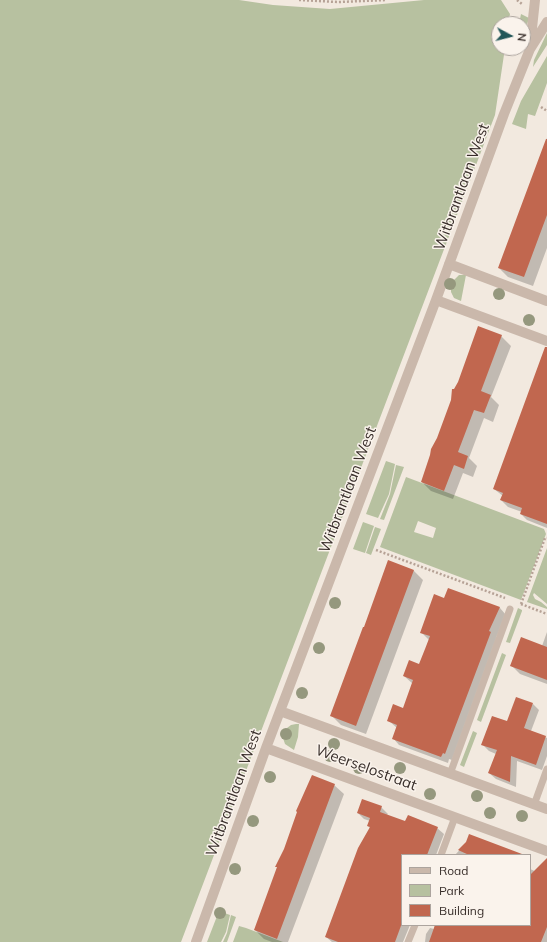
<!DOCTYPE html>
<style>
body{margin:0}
#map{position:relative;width:547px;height:942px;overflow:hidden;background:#f2e9df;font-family:Mulish,sans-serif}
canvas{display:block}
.legend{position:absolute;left:401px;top:854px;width:130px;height:72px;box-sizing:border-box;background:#faf3ec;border:1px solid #aca49e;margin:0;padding:5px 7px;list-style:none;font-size:12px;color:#382e2a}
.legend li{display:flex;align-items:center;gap:8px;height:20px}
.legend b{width:20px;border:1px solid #aca49e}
.north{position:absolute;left:491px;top:16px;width:40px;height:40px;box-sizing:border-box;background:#faf3ec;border:1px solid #aca49e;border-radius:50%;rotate:97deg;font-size:11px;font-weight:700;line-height:16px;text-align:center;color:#382e2a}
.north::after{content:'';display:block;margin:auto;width:14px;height:18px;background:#215658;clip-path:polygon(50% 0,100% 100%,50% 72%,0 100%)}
</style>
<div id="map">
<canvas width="547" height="942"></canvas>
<ul class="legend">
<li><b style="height:5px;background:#cab8ab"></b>Road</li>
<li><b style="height:11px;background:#b7c1a0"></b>Park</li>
<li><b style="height:11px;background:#c1674f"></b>Building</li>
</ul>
<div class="north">N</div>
</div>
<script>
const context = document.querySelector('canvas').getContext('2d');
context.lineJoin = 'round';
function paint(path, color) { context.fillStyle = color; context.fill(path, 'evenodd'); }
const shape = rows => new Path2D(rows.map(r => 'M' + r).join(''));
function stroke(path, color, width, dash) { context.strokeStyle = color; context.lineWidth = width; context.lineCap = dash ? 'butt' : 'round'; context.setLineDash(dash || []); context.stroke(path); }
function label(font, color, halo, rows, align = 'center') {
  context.font = font + ' Mulish,sans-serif'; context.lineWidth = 3; context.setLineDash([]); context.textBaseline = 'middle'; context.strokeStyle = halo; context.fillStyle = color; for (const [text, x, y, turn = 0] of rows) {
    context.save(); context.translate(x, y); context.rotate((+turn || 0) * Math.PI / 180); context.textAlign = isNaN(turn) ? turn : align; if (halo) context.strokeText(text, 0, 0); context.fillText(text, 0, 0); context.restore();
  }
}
paint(shape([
 [0,0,239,0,273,5,330,9,424,0,501,0,510,14,508,24,499,24,499,48,505,48,495,115,181,942,0,942],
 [521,14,529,18,523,38,523,24,519,24],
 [547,33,547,45,533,67,534,60],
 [547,56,547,83,535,116,528,114,526,129,512,124,521,101],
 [459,275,466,275,461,301,454,298,451,292,451,286,453,281],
 [386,461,395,464,389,494,378,518,366,514],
 [396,465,404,467,384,520,380,519,390,494],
 [406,477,544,529,546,534,521,600,380,547],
 [418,521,436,528,433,538,414,532],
 [363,522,374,526,365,553,353,549],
 [375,527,381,529,371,555,366,553],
 [547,548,547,604,534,593,533,595,535,599,541,602,547,607,547,609,527,602],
 [518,608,522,610,522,611,510,643,506,642],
 [502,653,506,655,481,722,477,720],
 [296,724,299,724,298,737,294,750,285,744,283,738,287,728,291,725],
 [473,731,477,733,464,767,460,765],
 [219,911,230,915,226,932,221,942,207,942],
 [231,915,236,917,227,942,223,942,227,933],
 [239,926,246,928,283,942,233,942]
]), '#b7c1a0');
paint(shape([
 [547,138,547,248,533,286,508,277,499,268],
 [501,336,511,346,491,397,499,405,493,422,484,418,469,458,477,466,473,477,463,473,453,499,431,491,422,482],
 [547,364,547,528,527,520,521,514,522,512,508,507,501,500,503,496,494,489],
 [389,562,414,571,423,580,366,734,341,725,332,716],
 [449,589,500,608,506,615,496,638,497,639,452,760,449,759,448,763,399,745,393,738,397,728,388,720,404,709,413,684,404,676,420,665,429,640,421,632,445,599],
 [547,632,547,684,520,674,512,666,542,646],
 [533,704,539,710,531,731,547,738,547,756,542,770,517,761,516,787,496,779,489,773,496,754,489,751,482,744,508,722],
 [334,785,344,794,288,942,272,942,264,939,255,930],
 [381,807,388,814,387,815,406,823,437,828,444,834,436,855,402,855,402,925,410,925,403,942,332,942,326,937,370,828,368,826,370,821,364,819,358,813],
 [467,842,512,855,455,855],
 [530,869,537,872,547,869,547,942,425,942,426,934,430,928,434,929,435,925,530,925]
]), '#0003');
paint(shape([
 [546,139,547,139,547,215,524,277,498,268],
 [478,326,502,335,481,391,491,395,484,413,474,410,458,452,468,456,464,469,454,465,444,491,421,482,430,455,431,449,437,438,451,400,452,389,454,389,458,382],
 [545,347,547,347,547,524,520,514,522,508,500,500,503,493,493,489],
 [388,560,414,570,356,726,330,716,363,627,364,627],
 [448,588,500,607,489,631,491,632,445,754,443,753,441,757,392,739,397,725,387,721,393,704,403,708,413,680,403,676,409,660,419,664,425,649,430,636,420,633,434,594,444,598],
 [521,637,547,647,547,680,510,666],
 [516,697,533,703,524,728,546,736,536,765,511,756,510,782,488,773,497,750,481,745,492,716,507,721],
 [312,775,335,784,277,939,254,930,277,867,275,867,284,849,297,812,296,811],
 [362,799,382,806,380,812,405,821,408,815,438,827,427,855,402,855,402,923,395,942,338,942,325,937,358,848,370,827,367,826,370,818,357,813],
 [469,834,522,854,522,855,469,855,458,850,466,842],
 [547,858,547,927,541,942,429,942,435,925,530,925,530,877,531,877,531,874]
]), '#c1674f');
stroke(shape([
 [299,0,338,2,386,0],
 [517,0,522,4],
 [517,24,518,17],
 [541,107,547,111],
 [376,550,505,598],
 [521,604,547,614],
 [521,604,545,538,547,538]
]), '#b6a296', 2.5, [2, 2]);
stroke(shape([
 [450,774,510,609],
 [534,805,547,769],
 [441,855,455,817],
 [408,942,415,925]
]), '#cab8ab', 7);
stroke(shape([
 [530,47,535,0],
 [449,264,547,301],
 [436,300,547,341],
 [280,711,547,809],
 [266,748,547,851],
 [196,942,266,748,436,300,504,114,530,49,547,22]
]), '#cab8ab', 10);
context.fillStyle = '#95987e';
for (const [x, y] of [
 [450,284],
 [499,294],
 [529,320],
 [335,603],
 [319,648],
 [302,693],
 [286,734],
 [334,744],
 [330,756],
 [359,768],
 [400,768],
 [270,777],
 [430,794],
 [477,796],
 [490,813],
 [522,816],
 [253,821],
 [235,869],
 [220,913]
]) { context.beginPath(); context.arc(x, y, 6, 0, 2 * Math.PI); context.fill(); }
label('15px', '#382e2a', '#faf3ec', [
 ["Witbrantlaan West",462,187,-70],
 ["Witbrantlaan West",348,490,-69],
 ["Weerselostraat",366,768,20],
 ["Witbrantlaan West",234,793,-70]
]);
</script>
